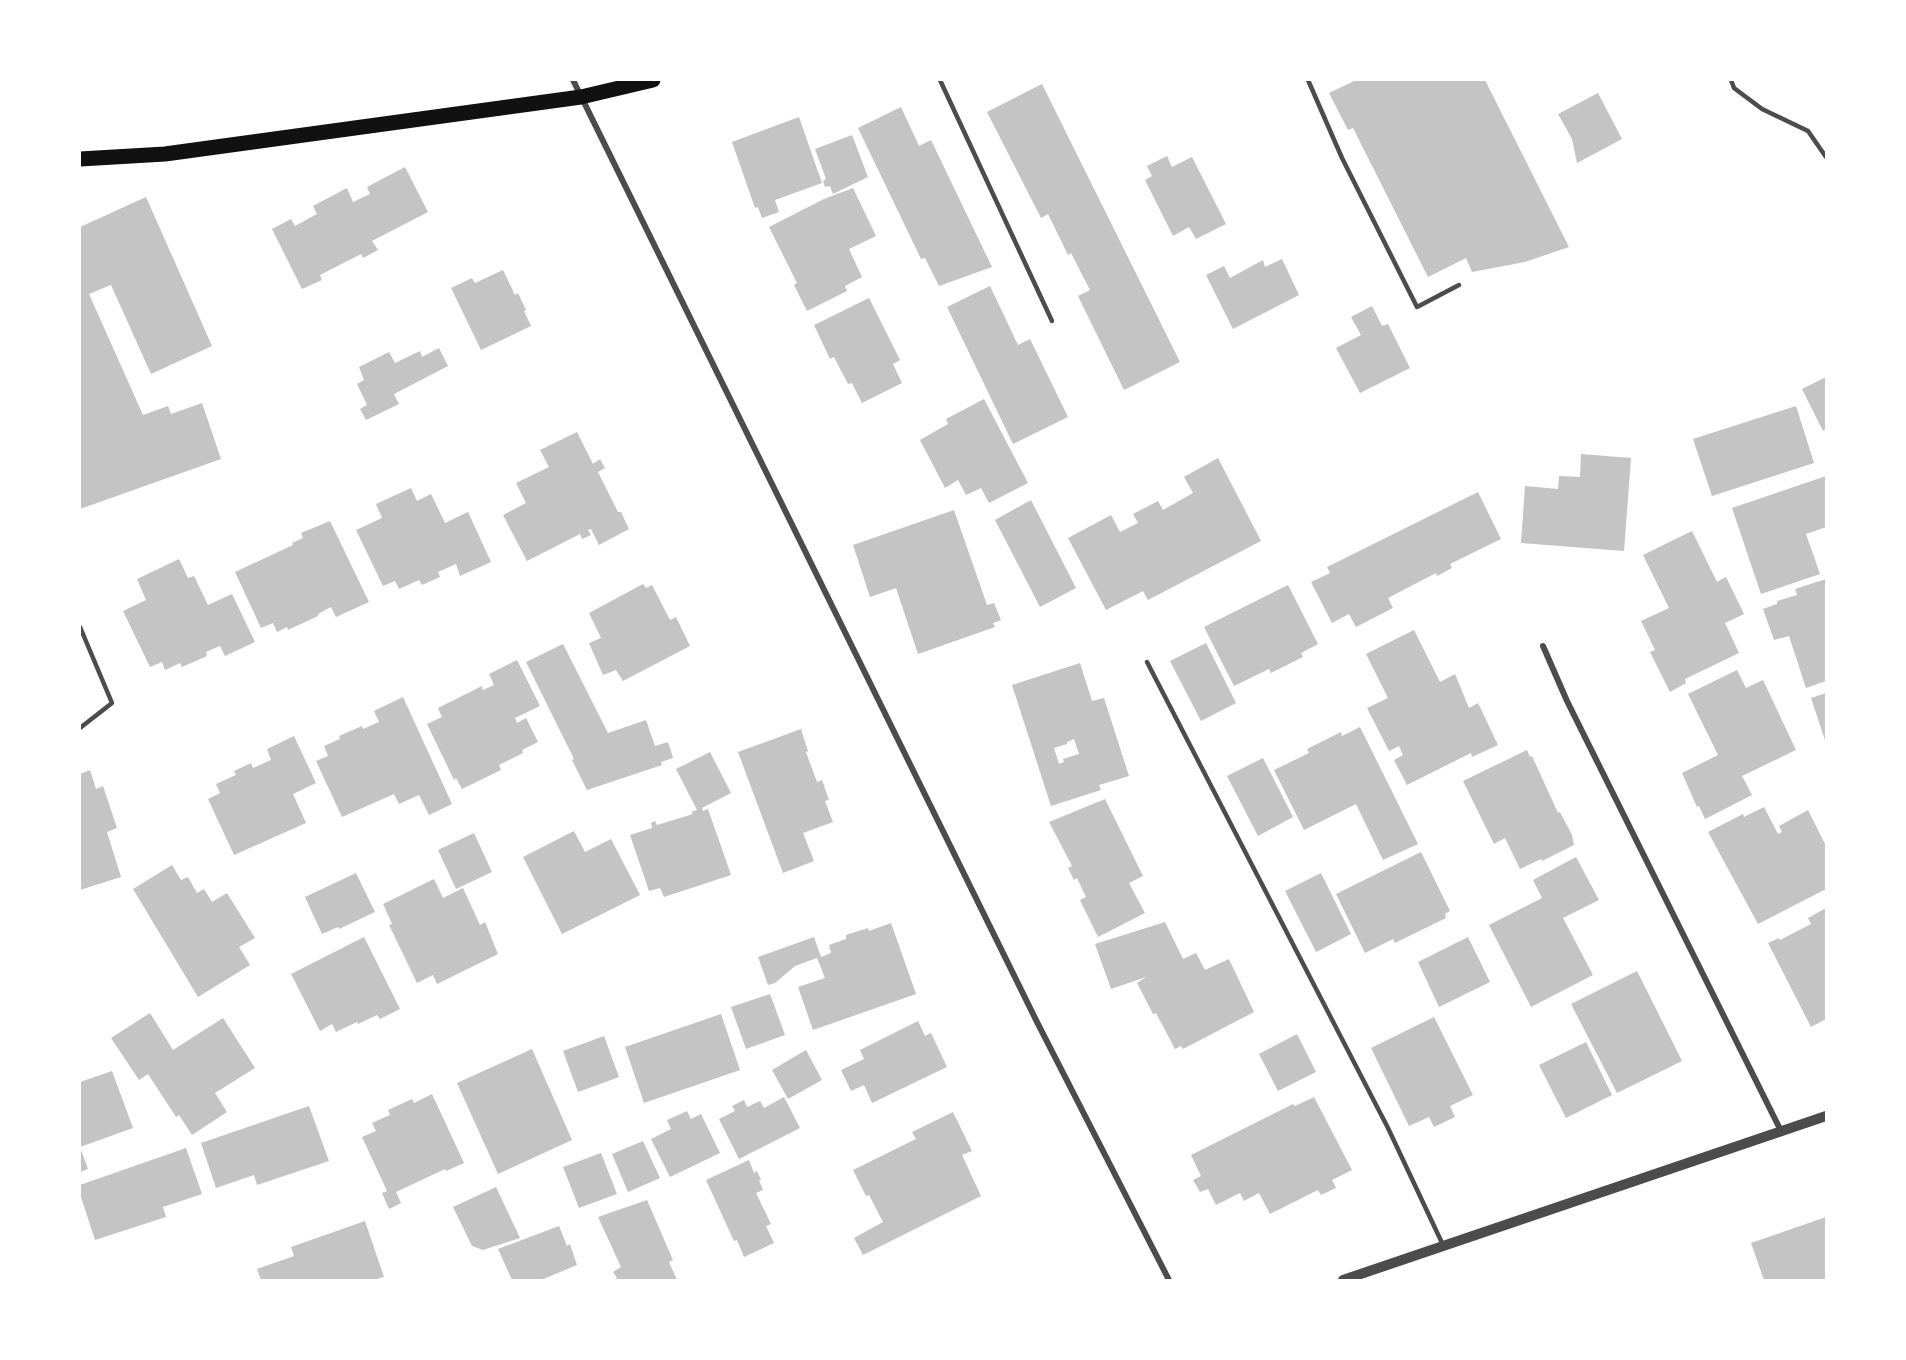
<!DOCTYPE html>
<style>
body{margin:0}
#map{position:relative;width:1906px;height:1360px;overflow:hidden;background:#fff;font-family:"Exo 2",sans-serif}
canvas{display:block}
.frame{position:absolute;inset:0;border:81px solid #fff;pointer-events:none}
</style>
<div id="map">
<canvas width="1906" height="1360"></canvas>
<div class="frame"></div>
</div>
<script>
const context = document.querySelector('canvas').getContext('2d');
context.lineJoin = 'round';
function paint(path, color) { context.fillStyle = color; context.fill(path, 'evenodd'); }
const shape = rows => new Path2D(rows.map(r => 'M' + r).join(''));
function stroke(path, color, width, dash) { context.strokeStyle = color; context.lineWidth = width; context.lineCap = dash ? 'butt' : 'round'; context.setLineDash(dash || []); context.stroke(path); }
paint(shape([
 [1356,80,1485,80,1569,247,1525,262,1472,272,1466,258,1428,277,1353,128,1348,130,1329,93],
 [1042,84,1180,362,1124,390,1078,296,1090,290,1071,253,1068,255,1048,214,1041,218,987,112],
 [1598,93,1622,139,1577,163,1572,139,1558,114],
 [901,107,919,146,931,140,992,267,939,286,925,258,921,259,858,128],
 [799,117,822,183,775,200,779,212,762,218,758,207,755,208,732,142],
 [852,135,868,177,833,194,830,186,825,187,823,181,826,179,815,149],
 [1167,156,1172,167,1192,157,1226,224,1196,239,1189,227,1173,236,1145,180,1152,176,1147,166],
 [405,167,428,212,372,241,378,250,363,258,361,254,320,275,322,280,302,289,272,229,291,219,295,226,317,214,313,206,347,188,353,202,370,194,367,187],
 [853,188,876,236,849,249,862,277,845,286,847,291,807,311,794,285,797,283,769,227,824,199],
 [146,197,212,346,151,374,111,285,89,294,143,415,168,406,171,414,202,403,221,459,80,509,80,227],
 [1282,259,1299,295,1233,329,1206,275,1224,266,1230,278,1263,260,1265,267],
 [503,270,515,295,518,293,526,310,524,311,531,326,481,350,451,288,472,278,475,283],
 [990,286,1018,345,1030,339,1068,417,1013,444,947,307],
 [869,298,900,360,893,364,902,383,862,403,852,383,848,384,834,357,830,359,814,325],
 [1372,306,1382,326,1388,324,1410,368,1360,393,1336,348,1361,335,1351,317],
 [439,348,448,366,394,394,399,404,366,420,360,409,367,405,357,384,364,380,359,367,389,352,395,363,420,351,422,357],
 [1826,377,1826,429,1823,431,1802,389],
 [984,399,1028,483,989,503,981,488,966,495,958,480,945,488,920,440,948,424,946,419],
 [1796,406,1814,463,1712,496,1693,439],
 [577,432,593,464,600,459,605,468,598,472,618,512,621,512,629,529,599,545,591,529,588,530,591,535,582,539,580,534,527,561,503,515,526,503,516,483,549,467,540,450],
 [1581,454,1631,458,1624,551,1521,543,1525,486,1558,489,1559,476,1580,477],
 [1218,458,1261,541,1148,600,1143,591,1106,610,1068,538,1111,515,1120,532,1138,523,1133,514,1158,501,1163,510,1193,493,1184,477],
 [1826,476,1826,527,1806,534,1820,574,1761,594,1732,508],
 [411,488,417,501,431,494,445,523,468,512,491,562,460,576,456,564,438,572,440,577,422,585,419,580,399,589,395,581,383,586,356,530,382,518,376,504],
 [1478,492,1501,539,1450,564,1452,568,1437,576,1436,573,1388,598,1393,608,1356,627,1349,614,1332,623,1311,582,1330,573,1327,567],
 [1031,500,1076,588,1040,607,995,520],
 [954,510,987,605,994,603,1001,620,993,623,995,627,918,654,896,588,870,597,853,545],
 [330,521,369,602,336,617,331,607,318,614,318,616,288,630,287,627,277,632,273,623,261,628,235,572,293,545,292,543,303,538,301,533],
 [1692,531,1717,582,1726,577,1744,614,1725,623,1739,653,1685,679,1686,683,1670,692,1650,652,1655,650,1641,621,1669,608,1643,555],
 [179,559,188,578,194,576,208,605,232,594,255,642,225,656,220,646,206,652,207,656,182,667,180,663,165,670,162,662,150,667,123,611,146,600,137,579],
 [1826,579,1826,681,1806,688,1789,636,1774,640,1763,609,1777,604,1777,601,1797,595,1795,589],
 [643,584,646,588,652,585,670,620,676,617,690,646,623,681,616,670,603,675,589,643,601,638,589,613],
 [1288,585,1318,644,1301,653,1303,657,1271,673,1269,669,1234,686,1204,627],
 [1414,630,1440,682,1455,674,1469,708,1478,703,1498,745,1472,757,1471,753,1407,785,1394,760,1403,755,1399,746,1389,751,1367,708,1388,698,1366,654],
 [1206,643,1236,703,1201,721,1170,661],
 [563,644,608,733,646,720,655,746,668,742,673,758,661,762,662,765,587,790,572,760,574,759,526,662],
 [517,660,540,706,515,718,517,723,526,718,538,742,522,750,523,753,499,765,501,770,462,789,456,778,454,780,427,724,442,717,438,708,482,686,483,690,494,685,489,674],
 [1080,663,1092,701,1104,698,1129,776,1099,785,1101,790,1051,806,1012,685],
 [1074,739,1079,754,1063,759,1064,762,1059,764,1054,748,1067,744,1067,742],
 [1737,670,1746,688,1763,680,1796,750,1742,776,1752,795,1705,819,1699,806,1697,807,1682,773,1718,755,1688,694],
 [1826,693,1826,743,1811,698],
 [403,697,452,804,429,815,419,795,399,804,394,794,342,817,316,761,328,756,324,746,340,739,339,736,362,726,363,729,379,722,374,711],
 [1360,727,1418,844,1383,860,1356,804,1304,830,1274,770,1309,753,1307,749,1341,732,1342,736],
 [801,729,808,751,806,752,817,782,822,780,829,800,825,801,833,822,803,833,814,861,783,873,738,752],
 [294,736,316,783,293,794,306,823,234,855,208,799,220,793,216,784,236,775,234,771,251,763,253,768,271,760,267,749],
 [1527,750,1530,757,1532,756,1558,813,1560,812,1572,835,1574,845,1542,861,1541,859,1520,869,1505,838,1494,844,1463,781],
 [710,752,731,793,702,808,703,811,708,809,731,875,664,897,660,888,649,891,630,835,652,828,651,823,655,821,657,825,693,814,691,812,697,810,676,769],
 [1263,758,1293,817,1258,836,1227,776],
 [90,770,96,789,103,786,117,828,107,832,121,877,80,890,80,774],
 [1105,799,1143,876,1129,883,1145,913,1098,937,1080,900,1086,897,1077,878,1074,880,1068,868,1072,866,1049,822],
 [1764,807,1778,834,1782,832,1779,826,1808,810,1826,846,1826,889,1758,924,1708,832,1743,814,1744,817],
 [574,831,585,852,611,839,640,895,562,934,523,857],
 [474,833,492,872,456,889,438,850],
 [1421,852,1450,911,1445,914,1446,918,1395,943,1393,939,1365,953,1336,894],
 [1576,857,1599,900,1563,918,1593,975,1531,1007,1489,925,1542,898,1533,880],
 [172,865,181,880,188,877,197,893,204,889,212,902,227,893,255,938,239,947,250,965,198,997,133,889],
 [356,873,375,912,339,929,338,927,322,934,305,897],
 [1321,873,1351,934,1316,952,1285,891],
 [434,879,443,898,463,888,480,925,485,922,498,954,437,984,433,975,417,983,389,925,392,924,383,904],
 [1826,908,1826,1019,1811,1027,1768,943,1779,938,1780,940,1811,924,1808,918],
 [1165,922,1183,959,1196,953,1205,970,1229,959,1254,1012,1183,1049,1181,1046,1175,1049,1156,1013,1153,1014,1137,983,1146,977,1111,989,1095,944],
 [891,923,916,994,813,1030,798,987,825,978,817,958,795,966,775,983,768,985,758,957,814,937,821,957,831,953,829,945,846,939,846,935,868,928,869,931],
 [364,937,400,1009,380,1019,377,1015,358,1024,357,1022,336,1032,332,1024,320,1031,291,974],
 [1468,937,1490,982,1439,1007,1418,962],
 [1637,971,1682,1061,1617,1093,1571,1004],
 [770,994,785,1035,746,1049,731,1007],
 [150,1013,173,1050,223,1018,255,1068,215,1093,227,1112,192,1135,179,1115,176,1117,148,1074,139,1080,111,1038],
 [721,1014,740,1070,644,1103,625,1047],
 [1434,1017,1473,1095,1450,1106,1455,1117,1434,1127,1429,1117,1409,1126,1371,1048],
 [918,1021,925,1036,931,1033,947,1067,872,1103,864,1085,851,1091,841,1070,864,1059,860,1050],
 [1297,1034,1316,1072,1278,1091,1259,1054],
 [604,1036,619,1077,578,1092,563,1051],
 [1586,1042,1612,1095,1566,1118,1539,1065],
 [532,1049,572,1140,498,1174,457,1083],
 [806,1050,822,1080,788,1099,772,1070],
 [112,1071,133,1128,80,1147,88,1169,80,1172,80,1082],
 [432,1094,464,1163,446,1171,445,1169,396,1192,401,1203,389,1209,382,1193,387,1191,362,1137,376,1131,372,1123,390,1115,388,1110,412,1099,414,1103],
 [784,1097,800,1128,739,1159,719,1119,735,1111,732,1106,744,1100,747,1107,760,1101,764,1108],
 [1314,1097,1352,1170,1332,1180,1336,1188,1321,1195,1318,1190,1270,1214,1259,1193,1244,1201,1240,1193,1216,1205,1208,1189,1200,1192,1193,1180,1201,1176,1191,1155,1293,1104,1295,1106],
 [309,1106,329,1161,257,1185,254,1175,216,1188,201,1143],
 [687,1111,691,1119,701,1114,720,1153,670,1177,651,1139,671,1129,667,1120],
 [953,1112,972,1151,962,1155,981,1196,863,1255,854,1238,883,1222,869,1195,866,1196,853,1170,916,1139,912,1132],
 [643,1141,660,1178,628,1192,612,1154],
 [186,1148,202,1194,163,1207,166,1217,95,1240,80,1194,80,1185],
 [601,1153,617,1194,579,1208,563,1167],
 [749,1160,754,1173,757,1171,761,1180,759,1180,763,1190,756,1193,771,1224,766,1226,774,1243,744,1257,737,1240,734,1241,706,1180],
 [496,1187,520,1238,483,1250,472,1246,453,1207],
 [647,1200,673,1260,669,1262,677,1280,612,1280,617,1278,613,1272,621,1267,598,1217],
 [1826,1217,1826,1280,1764,1280,1751,1243],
 [365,1221,384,1277,373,1280,261,1280,257,1269,294,1256,291,1247],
 [559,1226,567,1246,570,1244,577,1265,541,1280,512,1280,498,1249]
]), '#c4c4c4');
stroke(shape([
 [940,80,1052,321],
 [1308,80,1342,158,1417,307,1459,285],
 [1731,80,1734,88,1762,109,1808,131,1826,157],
 [80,627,112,703,80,728],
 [1147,662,1388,1128,1443,1245]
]), '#4c4c4c', 4.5);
stroke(shape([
 [573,80,1037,1022,1169,1280],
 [1543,646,1567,701,1781,1131]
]), '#4c4c4c', 6);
stroke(shape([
 [1343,1280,1826,1116]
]), '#4c4c4c', 10);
stroke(shape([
 [80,159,165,154,581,97,653,80]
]), '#111', 15);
</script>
